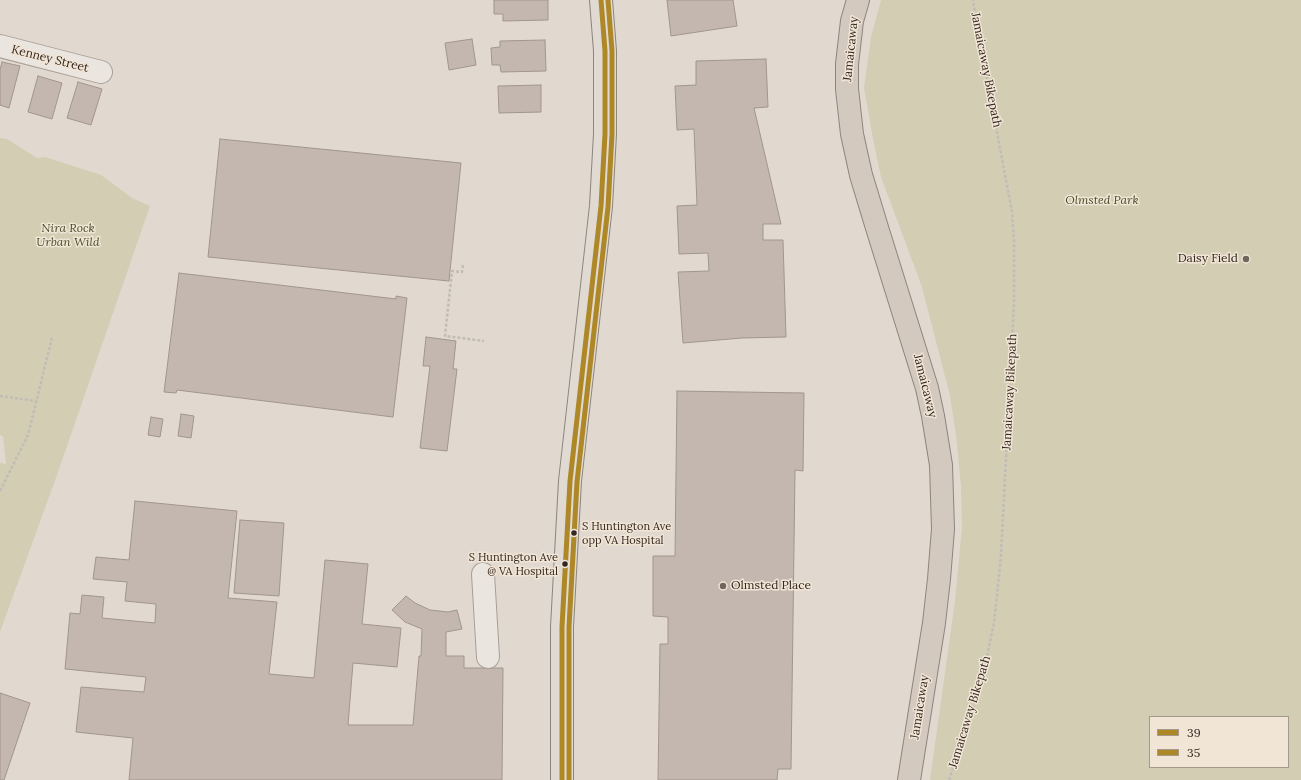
<!DOCTYPE html>
<style>
body{margin:0}
#map{position:relative;width:1301px;height:780px;overflow:hidden;background:#e1d9cf;font-family:Lora,serif}
canvas{display:block}
.legend{position:absolute;left:1149px;top:716px;width:140px;height:52px;box-sizing:border-box;background:#f1e5d6;border:1px solid #a5998d;margin:0;padding:5px 7px;list-style:none;font-size:12px;color:#342720}
.legend li{display:flex;align-items:center;gap:8px;height:20px}
.legend b{width:20px;border:1px solid #a5998d}
</style>
<div id="map">
<canvas width="1301" height="780"></canvas>
<ul class="legend">
<li><b style="height:5px;background:#ae8727"></b>39</li>
<li><b style="height:5px;background:#ae8727"></b>35</li>
</ul>
</div>
<script>
const context = document.querySelector('canvas').getContext('2d');
context.lineJoin = 'round';
function paint(path, color) { context.fillStyle = color; context.fill(path, 'evenodd'); }
const shape = rows => new Path2D(rows.map(r => 'M' + r).join(''));
function stroke(path, color, width, dash) { context.strokeStyle = color; context.lineWidth = width; context.lineCap = dash ? 'butt' : 'round'; context.setLineDash(dash || []); context.stroke(path); }
function label(font, color, halo, rows, align = 'center') {
  context.font = font + ' Lora,serif'; context.lineWidth = 3; context.setLineDash([]); context.textBaseline = 'middle'; context.strokeStyle = halo; context.fillStyle = color; for (const [text, x, y, turn = 0] of rows) {
    context.save(); context.translate(x, y); context.rotate((+turn || 0) * Math.PI / 180); context.textAlign = isNaN(turn) ? turn : align; if (halo) context.strokeText(text, 0, 0); context.fillText(text, 0, 0); context.restore();
  }
}
paint(shape([
 [881,0,1301,0,1301,780,930,780,955,601,962,527,961,486,956,435,950,396,922,287,881,177,873,139,864,88,871,37],
 [1150,717,1288,717,1288,767,1150,767],
 [0,138,7,139,37,158,45,157,101,175,132,198,150,206,57,475,0,632,0,463,6,464,3,436,0,435]
]), '#d2cdb3');
const building = shape([
 [494,0,548,0,548,20,503,21,503,14,494,14,494,0],
 [667,0,733,0,737,26,671,36,667,0],
 [472,39,476,65,449,70,445,43,472,39],
 [545,40,546,71,501,72,500,65,492,65,491,48,500,47,500,41,545,40],
 [766,59,768,107,754,108,781,224,763,224,763,240,783,240,786,337,742,338,683,343,678,272,709,271,708,253,679,254,677,206,697,205,694,129,677,130,675,86,696,85,696,61,766,59],
 [2,62,20,66,9,108,0,105,0,70,2,62],
 [38,76,62,83,52,119,28,112,38,76],
 [78,82,102,89,91,125,67,118,78,82],
 [541,85,541,112,499,113,498,86,541,85],
 [220,139,461,163,449,281,208,257,220,139],
 [179,273,396,299,396,296,407,298,393,417,177,390,176,393,164,392,179,273],
 [426,337,456,341,453,369,457,369,447,451,420,448,430,366,423,366,426,337],
 [677,391,804,393,803,471,795,470,791,769,778,769,777,780,658,780,660,644,668,644,668,617,653,616,653,556,675,556,677,391],
 [181,414,194,416,191,438,178,436,181,414],
 [151,417,163,419,160,437,148,435,151,417],
 [135,501,237,511,228,598,277,602,269,674,314,678,325,560,368,564,362,624,401,628,397,667,353,663,348,725,413,725,419,656,421,656,422,629,405,622,392,610,406,596,415,603,430,610,448,612,457,610,462,629,446,632,446,656,464,656,464,668,503,668,502,780,129,780,133,738,76,732,81,687,144,692,146,677,65,669,70,613,80,614,82,595,104,597,102,618,155,623,156,604,125,601,127,582,93,579,96,557,129,560,135,501],
 [240,520,284,523,279,596,234,593,240,520],
 [0,693,30,703,4,780,0,780,0,693]
]);
paint(building, '#c4b7b0');
stroke(building, '#a1958e', 1);
const minor = shape([
 [0,46,101,72],
 [483,574,488,657]
]);
const major = shape([
 [562,780,562,627,570,481,601,206,605,134,605,51,601,0]
]);
const highway = shape([
 [858,0,852,21,847,64,847,89,852,134,861,175,878,231,927,388,933,416,941,465,943,529,939,579,934,623,909,780]
]);
stroke(minor, '#a79f97', 24);
stroke(major, '#8c857e', 24);
stroke(highway, '#8c857e', 24);
stroke(shape([
 [463,265,462,272,452,271,445,336,484,341],
 [0,396,36,401],
 [0,491,28,435,52,338],
 [949,780,981,684,994,623,1001,556,1014,303,1014,241,1012,212,976,20,973,0]
]), '#c2bcb6', 2.5, [3, 2]);
stroke(minor, '#eae5df', 22);
stroke(major, '#e1dad2', 22);
stroke(highway, '#d4c9bf', 22);
stroke(shape([
 [562,780,562,627,570,481,601,206,605,134,605,51,601,0]
]), '#ae8727', 5);
stroke(shape([
 [569,780,569,627,577,482,608,207,612,134,612,51,608,0]
]), '#ae8727', 5);
for (const [x, y, r, color] of [
 [1246,259,4,"#71655d"],
 [574,533,3.5,"#342720"],
 [565,564,3.5,"#342720"],
 [723,586,4,"#71655d"]
]) { const dot = new Path2D(); dot.arc(x, y, r, 0, 2 * Math.PI); context.fillStyle = color; context.fill(dot); stroke(dot, '#f1e5d6', 1.5); }
label('11px', '#342720', '#f1e5d6', [
 ["S Huntington Ave",582,527],
 ["opp VA Hospital",582,541],
 ["S Huntington Ave",558,558,"right"],
 ["@ VA Hospital",558,572,"right"]
], 'left');
label('12px', '#342720', '#f1e5d6', [
 ["Jamaicaway",851,49,-84],
 ["Kenney Street",50,59,14],
 ["Jamaicaway Bikepath",986,70,79],
 ["Jamaicaway",925,386,76],
 ["Jamaicaway Bikepath",1010,392,-87],
 ["Jamaicaway",920,707,-81],
 ["Jamaicaway Bikepath",970,712,-73]
]);
label('italic 12px', '#4a4e29', '#f1e5d6', [
 ["Olmsted Park",1102,201],
 ["Nira Rock",68,229],
 ["Urban Wild",68,243]
]);
label('12px', '#342720', '#f1e5d6', [
 ["Daisy Field",1238,259],
 ["Olmsted Place",731,586,"left"]
], 'right');
</script>
